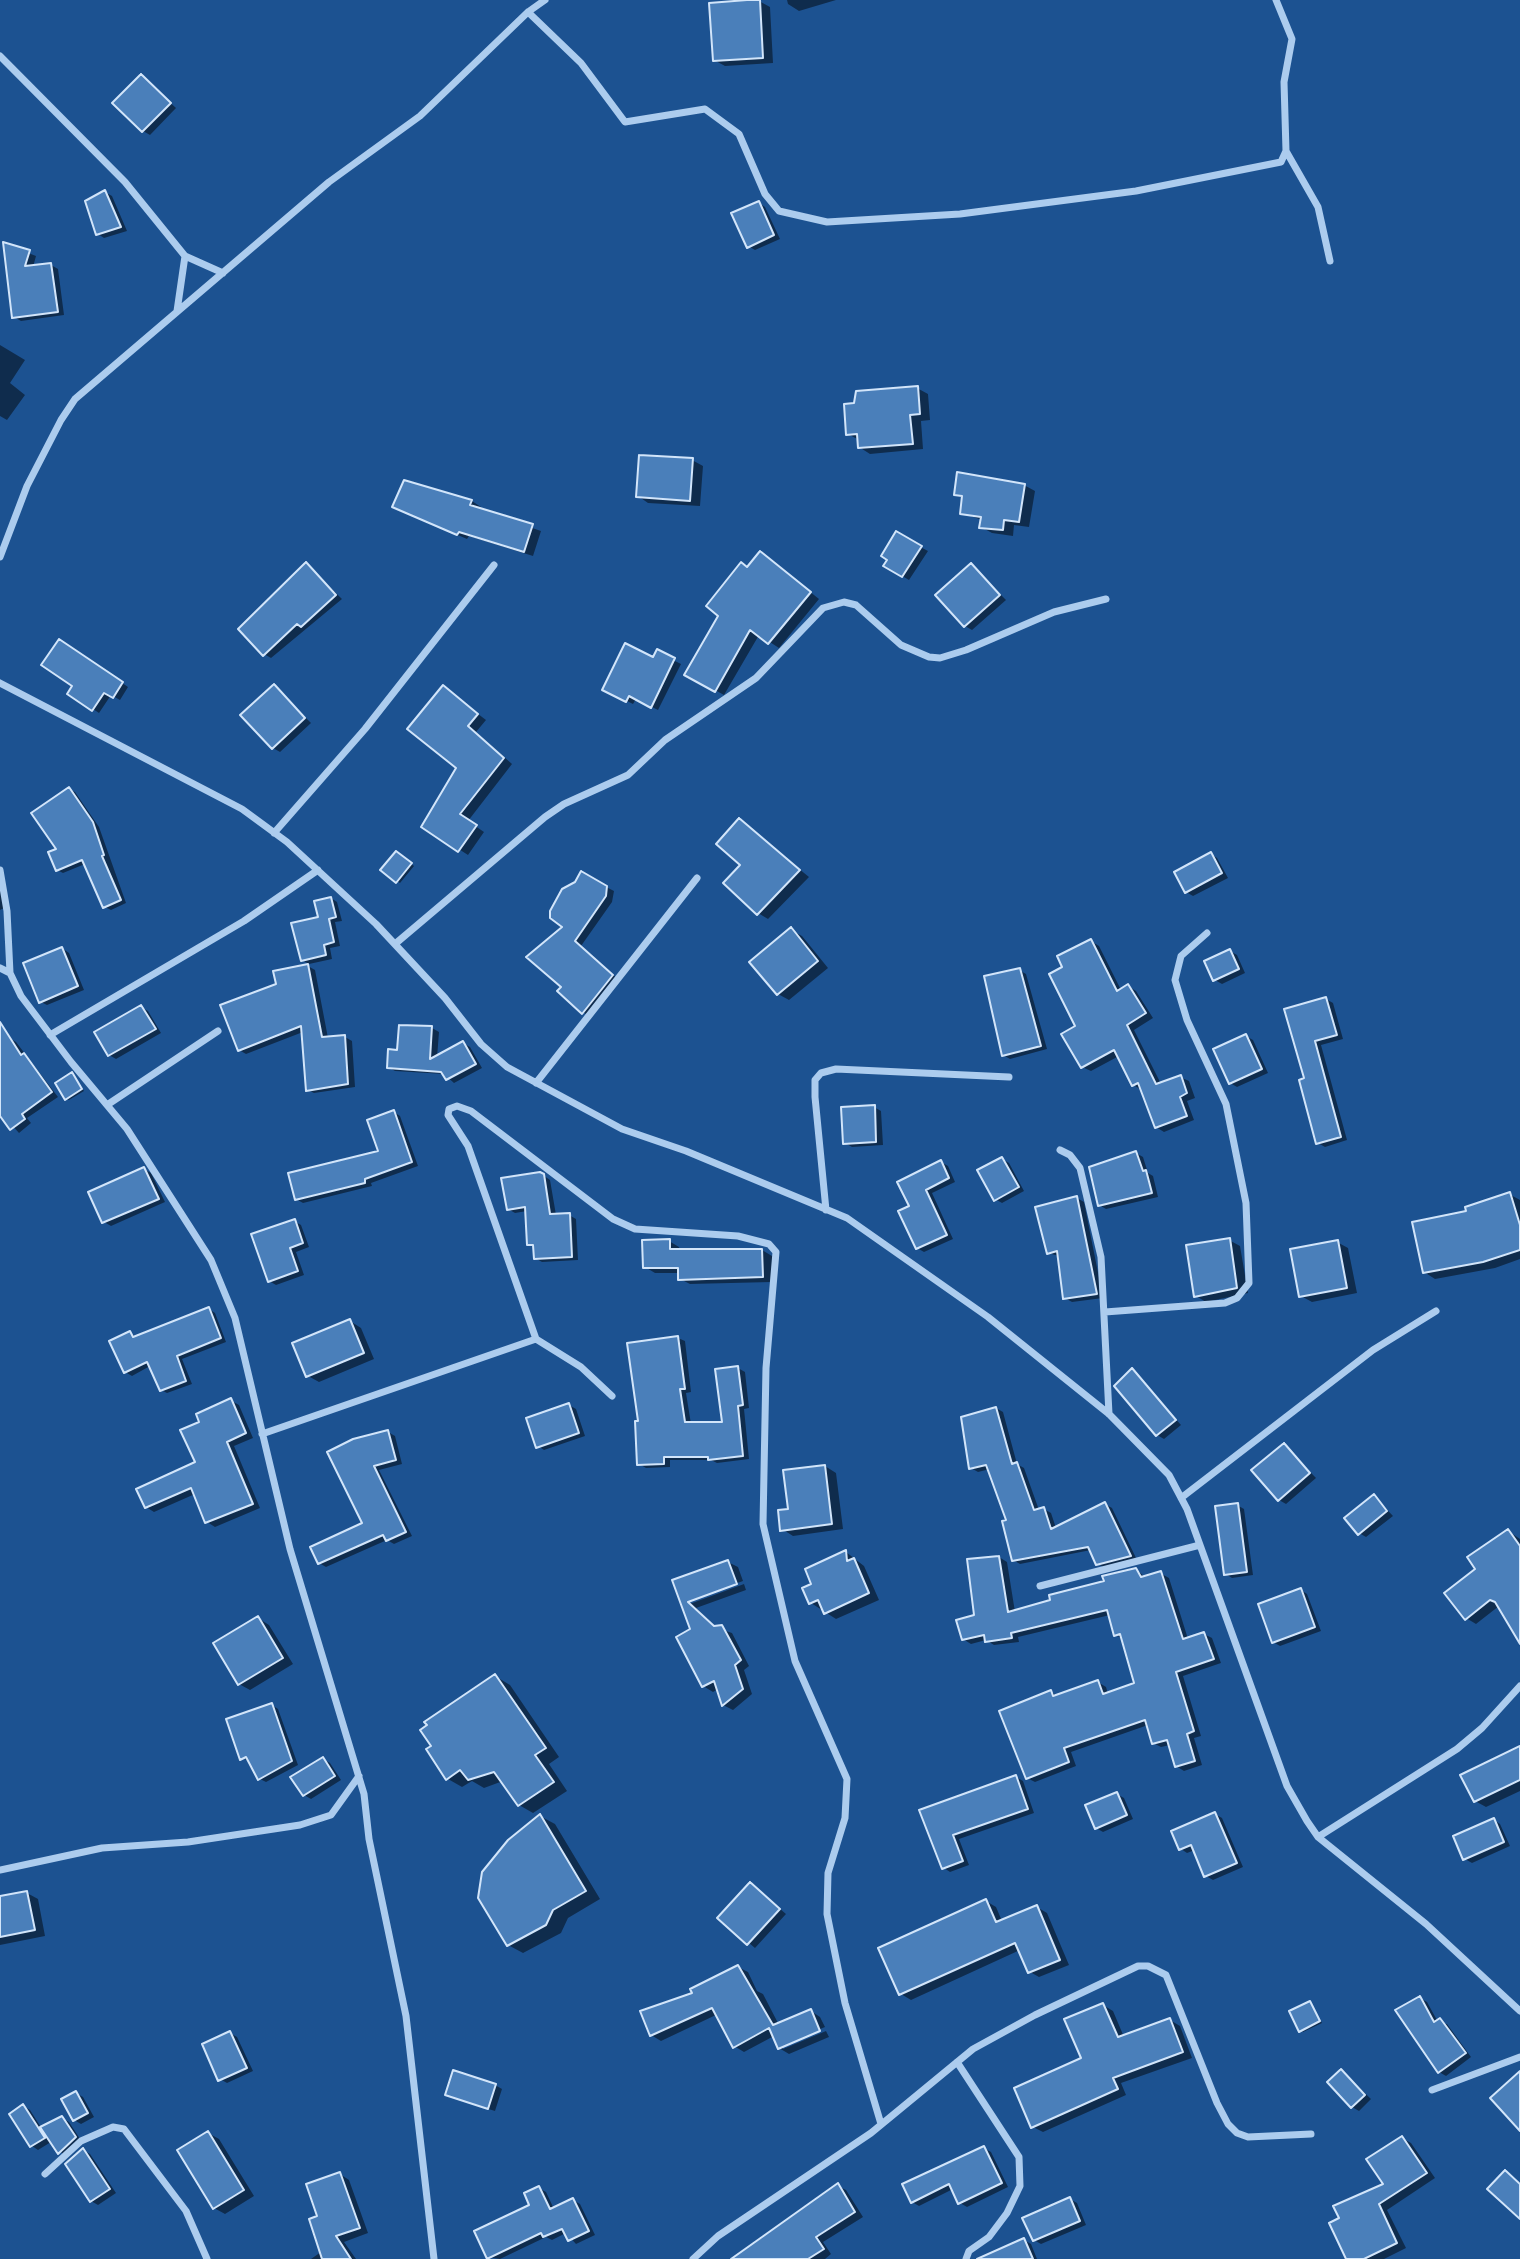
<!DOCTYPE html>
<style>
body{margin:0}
canvas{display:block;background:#1c5291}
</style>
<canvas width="1520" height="2259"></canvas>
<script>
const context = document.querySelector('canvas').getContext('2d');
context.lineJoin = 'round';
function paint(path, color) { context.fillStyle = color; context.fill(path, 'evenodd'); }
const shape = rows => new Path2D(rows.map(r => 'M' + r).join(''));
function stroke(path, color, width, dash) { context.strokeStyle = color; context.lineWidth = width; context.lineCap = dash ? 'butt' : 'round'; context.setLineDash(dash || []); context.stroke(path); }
paint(shape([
 [787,0,836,0,799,11,788,4],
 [759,1,770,7,773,63,725,66,714,60],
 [141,76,176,108,150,135,143,131],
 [105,192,112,196,127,231,104,238,98,234],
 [759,203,765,207,780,239,755,250,748,246],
 [5,244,36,256,33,267,51,265,58,269,64,315,21,321,14,317],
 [0,345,25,360,10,383,25,395,7,420,0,416],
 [917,388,928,394,930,420,921,421,923,449,870,454,859,447,859,440,848,434],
 [692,460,703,466,700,506,648,503,638,496],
 [405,482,472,501,481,507,480,510,541,531,533,556,469,536,467,539,404,512],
 [1024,485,1035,491,1029,527,1014,525,1013,536,992,533,981,527,982,520,962,513,964,498,956,494],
 [896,534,928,551,909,580,885,566],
 [769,559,819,599,779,648,759,635,724,695,686,674,748,568],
 [306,564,342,599,271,658,264,654],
 [971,565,1006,600,972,630,965,626],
 [65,644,128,687,120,700,111,695,99,713,69,693,74,685],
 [657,652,681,664,658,710,636,699,633,704,611,693,654,659],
 [274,686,311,723,280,752,273,748],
 [444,688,486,720,476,732,512,764,468,821,484,832,468,855,423,826,458,768],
 [69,789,75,792,99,827,126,903,111,910,105,907,85,864,63,873,57,870],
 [739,820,809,877,768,919,758,913,742,865],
 [399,854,414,866,400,883,383,870],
 [1211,854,1217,858,1228,878,1193,896,1186,892],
 [581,874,614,891,612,902,581,946,619,980,589,1016,583,1012,565,926],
 [0,886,6,907,0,910],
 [331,898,337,902,342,921,335,922,340,946,330,948,332,959,309,964,302,960],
 [791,930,802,936,828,968,789,1000,778,994],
 [1091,941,1099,946,1121,990,1128,986,1136,991,1153,1018,1134,1030,1161,1084,1180,1077,1189,1081,1195,1098,1187,1101,1194,1120,1164,1132,1156,1127,1142,1090,1133,1085,1119,1056,1091,1071,1082,1067,1065,968],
 [62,948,69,953,84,990,47,1005,41,1002],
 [1230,951,1237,955,1245,973,1222,984,1215,980],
 [308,966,315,970,328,1038,345,1037,352,1041,355,1087,314,1093,308,1090,303,1032,246,1054,239,1050,278,985],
 [1019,970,1026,974,1047,1049,1010,1059,1003,1055],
 [1326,999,1333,1003,1343,1039,1321,1045,1347,1140,1325,1147,1318,1143,1306,1080,1286,1011],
 [141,1007,148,1011,161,1033,116,1059,109,1055],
 [432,1028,439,1032,437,1058,463,1043,470,1047,482,1068,454,1083,444,1074,395,1071,388,1067,399,1051],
 [1246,1036,1253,1040,1268,1073,1237,1087,1230,1083],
 [9,1038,16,1042,58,1097,27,1118,31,1123,19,1133,0,1112,0,1044],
 [72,1074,84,1091,69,1100,66,1099],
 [874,1107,881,1111,883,1145,852,1147,845,1143],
 [394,1112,400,1116,418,1166,371,1183,372,1186,303,1203,296,1199,380,1153],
 [1136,1153,1143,1157,1148,1173,1153,1176,1158,1197,1106,1209,1099,1205],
 [1002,1159,1009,1163,1024,1191,1002,1203,995,1199],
 [941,1162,948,1166,955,1182,932,1193,953,1239,924,1252,917,1248,911,1207],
 [144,1169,151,1173,165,1202,111,1226,104,1222],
 [540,1173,550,1180,556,1215,569,1215,576,1219,578,1260,542,1262,535,1258,535,1248,528,1244,527,1211,515,1213,508,1209],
 [1509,1194,1520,1200,1520,1259,1495,1268,1435,1279,1424,1272,1469,1212],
 [1077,1198,1084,1202,1103,1298,1072,1302,1065,1298,1059,1256,1048,1253],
 [294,1221,301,1225,309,1247,296,1252,304,1275,276,1285,269,1281],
 [1229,1240,1240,1246,1248,1293,1206,1302,1196,1296],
 [669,1241,679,1247,680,1251,762,1250,772,1256,772,1282,690,1284,680,1279,679,1273,655,1273,645,1267],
 [1337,1242,1348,1248,1357,1293,1312,1302,1301,1296],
 [209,1309,215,1313,226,1342,182,1359,192,1384,167,1393,161,1390,150,1366,132,1376,125,1372,130,1333,137,1337],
 [350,1321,361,1328,374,1359,319,1382,308,1376],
 [678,1338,685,1341,691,1392,686,1393,691,1424,724,1424,738,1368,745,1372,749,1408,744,1409,749,1459,717,1463,711,1460,670,1460,670,1467,646,1468,639,1464,640,1423],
 [1132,1370,1181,1425,1164,1439,1157,1435,1116,1384],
 [230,1400,239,1405,253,1438,234,1446,260,1508,215,1527,207,1522,195,1494,154,1512,146,1507,198,1463,201,1423],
 [569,1405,576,1409,585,1436,544,1450,538,1446],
 [996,1408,1003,1412,1017,1464,1024,1468,1039,1510,1044,1509,1051,1513,1056,1528,1105,1504,1112,1508,1137,1560,1105,1568,1098,1564,1091,1550,1020,1564,1013,1560,1008,1521,990,1469,978,1472,971,1468],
 [388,1432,395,1436,402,1464,379,1470,412,1536,394,1544,387,1540,326,1567,319,1563,364,1524,329,1452],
 [1284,1445,1316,1478,1286,1504,1279,1500],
 [825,1466,836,1473,843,1529,793,1536,782,1529,790,1510],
 [1374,1496,1393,1516,1366,1537,1359,1533],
 [1237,1505,1244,1509,1253,1575,1232,1578,1226,1574],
 [1508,1531,1520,1539,1520,1640,1499,1606,1476,1624,1466,1618,1478,1569],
 [846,1552,864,1566,879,1600,836,1619,811,1603,813,1584],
 [999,1557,1007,1562,1015,1612,1136,1569,1146,1578,1160,1573,1169,1578,1188,1639,1204,1634,1212,1638,1221,1663,1183,1676,1201,1736,1194,1738,1202,1765,1184,1771,1176,1766,1170,1745,1161,1747,1153,1743,1148,1725,1071,1752,1076,1766,1035,1782,1027,1778,1051,1692,1058,1696,1098,1682,1106,1687,1108,1694,1136,1684,1124,1639,1115,1635,1110,1615,1018,1637,1019,1642,994,1645,986,1640,971,1644,963,1639,976,1617],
 [728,1562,738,1567,743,1581,687,1601,687,1605,744,1584,746,1590,696,1608,717,1628,732,1633,749,1666,744,1670,752,1694,733,1710,723,1705,718,1689,713,1692,703,1686,693,1630,675,1582],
 [1301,1590,1307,1594,1321,1631,1280,1646,1273,1642],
 [258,1618,269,1625,293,1664,250,1690,239,1684],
 [495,1676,510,1685,559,1757,549,1764,567,1791,533,1813,519,1805,503,1781,484,1788,472,1781,462,1787,448,1779],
 [272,1705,278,1709,298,1765,266,1782,260,1779,250,1761,241,1758],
 [1520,1748,1520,1791,1486,1807,1475,1801],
 [323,1759,330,1763,341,1780,311,1799,304,1795],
 [1016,1777,1023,1781,1034,1813,959,1839,969,1865,950,1872,944,1868,921,1811],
 [1117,1794,1124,1798,1133,1819,1103,1832,1096,1828],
 [1215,1814,1222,1818,1243,1867,1213,1880,1206,1876,1195,1850,1187,1853,1181,1849],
 [540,1816,555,1824,600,1899,568,1918,561,1933,523,1953,508,1945],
 [1494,1820,1500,1824,1510,1846,1472,1863,1465,1859],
 [751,1884,786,1914,755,1948,719,1918],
 [27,1893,38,1899,45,1936,0,1945,0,1898],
 [986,1901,996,1907,1002,1921,1037,1907,1047,1913,1069,1965,1039,1977,1030,1972,1020,1950,911,2000,901,1994],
 [738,1967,748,1972,757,1991,763,1994,779,2025,811,2011,820,2017,825,2027,783,2045,783,2049,826,2031,829,2037,789,2054,779,2048,774,2036,744,2052,734,2046,718,2014,661,2041,651,2035,694,1994],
 [1420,1998,1427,2002,1438,2022,1447,2024,1471,2057,1446,2076,1439,2072],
 [1310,2003,1322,2023,1303,2032,1301,2031],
 [1103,2005,1113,2011,1124,2037,1170,2020,1180,2026,1192,2058,1121,2083,1126,2095,1043,2132,1033,2127,1083,2059],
 [230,2033,237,2037,253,2071,227,2083,220,2079],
 [1342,2071,1371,2099,1359,2111,1352,2107],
 [495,2085,502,2089,495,2111,453,2098],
 [76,2093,83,2097,94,2117,81,2124,74,2120],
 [23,2106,30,2110,42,2129,62,2118,69,2122,82,2142,66,2157,51,2142,38,2150,32,2146],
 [208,2133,219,2139,254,2196,225,2214,214,2208],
 [1402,2138,1411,2143,1435,2178,1387,2210,1406,2248,1384,2259,1348,2259,1386,2185],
 [984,2148,991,2152,1008,2187,967,2207,960,2203,953,2189,919,2206,912,2202],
 [83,2150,90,2154,116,2193,98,2205,91,2201],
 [340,2174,349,2180,368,2233,344,2242,356,2259,311,2259,321,2252,319,2218],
 [838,2186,846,2190,863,2217,823,2242,831,2254,825,2259,736,2259],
 [539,2188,546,2192,554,2209,573,2200,580,2204,595,2235,576,2244,566,2233,552,2240,546,2237,500,2259,488,2257,531,2206],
 [1070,2199,1077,2203,1086,2225,1041,2244,1034,2240],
 [1024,2240,1031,2244,1037,2259,985,2259]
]), '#0007');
const building = shape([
 [747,0,760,0,763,58,713,61,709,3,747,0],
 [141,74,171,103,142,132,112,103,141,74],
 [105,190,121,227,96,235,85,201,105,190],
 [759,201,774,235,747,248,731,213,759,201],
 [3,242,30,250,25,266,51,263,58,312,12,318,3,242],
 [918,386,920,414,910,415,913,444,858,448,857,434,846,435,844,404,854,403,856,391,918,386],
 [639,455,693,458,690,501,636,497,639,455],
 [957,472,1025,484,1019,522,1004,520,1003,530,979,528,981,517,960,514,962,496,954,495,957,472],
 [404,480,472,500,470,505,533,524,524,552,459,532,457,535,392,507,404,480],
 [896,531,922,546,902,577,883,566,887,560,881,556,896,531],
 [760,551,811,592,768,644,750,630,715,692,684,675,718,616,706,606,741,562,747,567,760,551],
 [306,562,336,595,301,627,297,624,263,656,238,629,306,562],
 [971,563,1000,595,964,627,935,595,971,563],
 [59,639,123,682,113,698,104,693,92,711,67,694,72,686,41,665,59,639],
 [625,643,653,657,657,649,675,658,651,708,629,696,626,702,602,690,625,643],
 [274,684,305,718,272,749,240,715,274,684],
 [443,685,478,714,468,726,504,758,460,814,477,825,458,852,421,827,456,768,407,729,443,685],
 [69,787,93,822,104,855,102,856,121,900,103,908,82,860,56,871,48,852,56,849,31,813,69,787],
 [739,818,800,870,757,915,723,883,740,865,716,844,739,818],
 [396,851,412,863,396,883,380,870,396,851],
 [1211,852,1222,873,1185,893,1174,872,1211,852],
 [581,871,607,886,606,896,575,941,613,975,582,1014,557,991,561,987,526,957,562,927,550,918,550,911,562,889,575,882,581,871],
 [331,897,336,917,329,919,334,942,324,945,326,955,301,961,291,923,318,917,314,901,331,897],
 [791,927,818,961,777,995,749,962,791,927],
 [1091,939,1117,991,1128,984,1146,1013,1127,1025,1156,1084,1181,1075,1187,1093,1180,1097,1187,1116,1155,1128,1138,1083,1132,1086,1114,1050,1081,1068,1061,1034,1075,1026,1049,974,1062,967,1057,956,1091,939],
 [62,947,78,986,39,1003,23,963,62,947],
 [1230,949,1239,969,1213,981,1204,961,1230,949],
 [308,964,322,1037,345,1035,348,1084,306,1091,301,1026,238,1051,220,1005,276,984,273,971,308,964],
 [1020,968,1041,1046,1002,1056,984,976,1020,968],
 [1326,997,1337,1035,1315,1041,1341,1137,1316,1144,1299,1080,1304,1078,1284,1009,1326,997],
 [141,1005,156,1029,108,1056,94,1032,141,1005],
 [0,1022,21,1055,24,1053,52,1092,22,1114,25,1119,10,1130,0,1116,0,1022],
 [399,1025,432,1026,430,1059,463,1041,476,1064,446,1080,441,1072,387,1068,388,1049,397,1050,399,1025],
 [1246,1034,1262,1069,1229,1084,1213,1049,1246,1034],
 [72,1072,82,1089,65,1100,55,1083,72,1072],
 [875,1105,876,1142,843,1144,841,1107,875,1105],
 [394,1110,412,1162,365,1179,365,1183,295,1200,288,1173,378,1151,367,1120,394,1110],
 [1136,1151,1143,1171,1146,1170,1152,1193,1098,1206,1089,1167,1136,1151],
 [1002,1157,1019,1187,994,1201,977,1170,1002,1157],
 [941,1160,949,1178,926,1190,947,1235,916,1249,898,1211,909,1206,897,1182,941,1160],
 [144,1167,159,1199,102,1223,88,1192,144,1167],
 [540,1172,544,1174,550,1214,570,1213,572,1257,534,1259,533,1245,527,1245,525,1207,507,1210,501,1178,540,1172],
 [1510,1192,1520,1225,1520,1250,1483,1262,1423,1273,1412,1222,1466,1211,1465,1207,1510,1192],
 [1077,1196,1097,1294,1063,1299,1057,1251,1047,1254,1035,1207,1077,1196],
 [295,1219,303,1243,290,1248,298,1271,268,1282,251,1234,295,1219],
 [1230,1238,1237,1288,1194,1297,1186,1245,1230,1238],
 [670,1239,670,1249,762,1249,763,1277,678,1280,678,1268,643,1268,642,1240,670,1239],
 [1338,1240,1347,1288,1299,1297,1290,1249,1338,1240],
 [209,1307,221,1338,177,1356,186,1381,160,1391,147,1362,124,1373,109,1341,130,1331,133,1337,209,1307],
 [350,1319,364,1353,306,1377,292,1343,350,1319],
 [678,1336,685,1389,680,1389,685,1422,722,1422,715,1369,738,1366,743,1405,738,1406,743,1456,708,1460,708,1457,664,1457,664,1464,637,1465,635,1421,638,1421,627,1343,678,1336],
 [1132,1368,1176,1420,1156,1436,1114,1386,1132,1368],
 [231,1398,246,1433,227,1442,253,1504,205,1523,191,1488,145,1508,136,1489,195,1462,180,1430,199,1422,196,1414,231,1398],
 [569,1403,579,1433,536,1448,526,1418,569,1403],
 [996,1407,1012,1464,1017,1462,1034,1510,1044,1507,1051,1529,1105,1502,1131,1556,1096,1565,1088,1547,1012,1561,1002,1521,1006,1520,986,1465,969,1469,961,1417,996,1407],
 [388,1430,396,1460,374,1466,406,1532,386,1541,383,1535,318,1564,310,1547,362,1523,327,1452,353,1439,388,1430],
 [1284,1443,1310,1473,1278,1501,1251,1470,1284,1443],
 [825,1465,832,1524,780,1531,778,1510,788,1509,783,1470,825,1465],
 [1374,1494,1387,1511,1358,1535,1344,1518,1374,1494],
 [1238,1503,1247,1572,1224,1575,1215,1506,1238,1503],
 [1508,1529,1520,1546,1520,1644,1495,1602,1490,1600,1465,1620,1444,1593,1475,1569,1467,1557,1508,1529],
 [846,1550,847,1561,854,1558,869,1593,824,1614,818,1600,809,1604,802,1588,811,1584,805,1569,846,1550],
 [999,1556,1008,1612,1050,1600,1049,1595,1104,1581,1102,1576,1136,1568,1141,1577,1161,1571,1183,1639,1204,1632,1214,1659,1176,1672,1194,1731,1187,1734,1195,1761,1175,1767,1167,1740,1152,1744,1145,1720,1064,1748,1069,1762,1026,1779,999,1711,1051,1690,1053,1696,1098,1680,1103,1694,1134,1683,1120,1634,1114,1636,1107,1610,1011,1633,1012,1638,985,1642,984,1635,962,1640,956,1620,974,1615,967,1559,999,1556],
 [728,1560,737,1584,688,1602,714,1626,722,1625,741,1660,735,1665,743,1689,722,1706,714,1681,702,1687,676,1637,690,1629,672,1580,728,1560],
 [1301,1588,1315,1627,1272,1643,1258,1604,1301,1588],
 [258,1616,283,1658,238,1685,213,1643,258,1616],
 [495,1674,546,1748,535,1755,554,1782,518,1806,494,1772,468,1780,460,1770,446,1780,426,1749,431,1746,420,1730,427,1725,424,1722,495,1674],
 [272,1703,292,1761,258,1780,246,1757,240,1760,226,1719,272,1703],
 [1520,1746,1520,1780,1474,1802,1460,1775,1520,1746],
 [323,1757,335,1776,303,1796,290,1777,323,1757],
 [1016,1775,1028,1809,953,1835,963,1861,942,1869,919,1810,1016,1775],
 [1117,1792,1127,1815,1095,1829,1085,1805,1117,1792],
 [1215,1812,1237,1863,1204,1877,1191,1845,1179,1850,1171,1831,1215,1812],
 [540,1814,586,1891,553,1910,546,1925,507,1946,478,1898,482,1872,508,1840,540,1814],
 [1494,1818,1504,1842,1463,1860,1453,1836,1494,1818],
 [750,1882,780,1909,747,1945,717,1918,750,1882],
 [27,1891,35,1930,0,1937,0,1896,27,1891],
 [986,1899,996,1922,1037,1905,1060,1960,1028,1973,1015,1943,899,1995,878,1948,986,1899],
 [738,1965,773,2025,811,2009,820,2031,778,2049,769,2028,733,2048,712,2008,650,2036,640,2011,692,1993,690,1989,738,1965],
 [1420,1996,1434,2022,1440,2018,1466,2053,1438,2073,1395,2010,1420,1996],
 [1310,2001,1320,2021,1299,2032,1289,2011,1310,2001],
 [1103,2003,1118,2037,1170,2018,1183,2052,1113,2078,1118,2089,1031,2128,1014,2088,1081,2058,1064,2019,1103,2003],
 [230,2031,247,2068,218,2081,202,2044,230,2031],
 [1341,2069,1365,2095,1351,2108,1327,2082,1341,2069],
 [453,2070,496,2084,488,2109,445,2095,453,2070],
 [1520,2071,1520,2131,1490,2098,1520,2071],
 [76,2091,88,2113,73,2121,61,2099,76,2091],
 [23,2104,45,2138,30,2147,9,2114,23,2104],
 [62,2116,76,2137,58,2154,40,2127,62,2116],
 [208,2131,244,2190,213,2209,177,2150,208,2131],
 [1402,2136,1427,2173,1379,2204,1397,2243,1364,2259,1346,2259,1329,2223,1339,2218,1333,2206,1383,2184,1366,2159,1402,2136],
 [984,2146,1002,2183,958,2204,949,2184,911,2203,902,2184,984,2146],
 [83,2148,110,2189,90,2202,65,2164,83,2148],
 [1505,2170,1520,2184,1520,2219,1487,2189,1505,2170],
 [340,2172,360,2228,336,2236,351,2259,322,2259,309,2219,317,2216,306,2184,340,2172],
 [838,2183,855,2212,816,2237,824,2249,808,2259,731,2259,838,2183],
 [539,2186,550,2209,573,2198,589,2231,568,2241,562,2229,543,2237,541,2233,487,2259,474,2231,529,2205,524,2193,539,2186],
 [1070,2197,1080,2221,1033,2241,1022,2218,1070,2197],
 [1024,2238,1033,2259,977,2259,1024,2238]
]);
paint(building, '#4a7fba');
stroke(building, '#d2e5fa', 2);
stroke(shape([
 [528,12,581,63,625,122,705,109,739,134,765,194,779,211,827,222,960,214,1136,191,1281,162,1286,151,1284,82,1292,39,1276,0],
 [0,56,125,182,185,256,223,273],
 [1286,151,1318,207,1330,261],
 [177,311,185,256],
 [0,557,27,486,61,420,75,399,329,182,420,116,528,12,545,0],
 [0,683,242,809,287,842,376,924,445,998,481,1044,507,1067,622,1129,686,1151,847,1218,988,1317,1109,1414,1169,1475,1187,1509,1287,1786,1307,1821,1318,1837,1426,1924,1520,2011],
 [274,833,365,729,494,565],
 [0,870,7,911,10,973,21,996,71,1062,127,1129,211,1260,235,1318,290,1549,364,1794,369,1839,406,2016,434,2259],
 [395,944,545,817,564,804,628,775,665,740,756,678,823,608,844,602,856,605,901,645,929,657,940,658,966,650,1054,612,1106,599],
 [0,968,10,973],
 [50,1035,244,921,318,870],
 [536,1083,697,878],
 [107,1105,218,1031],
 [1060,1150,1070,1155,1080,1168,1101,1257,1109,1414],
 [826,1210,815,1097,815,1080,821,1073,836,1069,1009,1077],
 [1105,1312,1225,1303,1237,1298,1249,1283,1246,1203,1226,1104,1187,1020,1175,980,1181,956,1207,933],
 [612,1396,581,1367,536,1339,468,1146,448,1115,449,1109,457,1106,471,1111,613,1219,635,1229,738,1236,769,1244,776,1252,766,1368,763,1524,795,1661,847,1779,845,1818,828,1873,827,1914,845,2003,881,2124],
 [262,1434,536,1339],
 [1181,1498,1373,1350,1436,1311],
 [1040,1586,1200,1545],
 [1318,1837,1457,1749,1482,1728,1520,1686],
 [0,1870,102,1848,188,1842,300,1825,331,1815,359,1776],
 [957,2062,1019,2157,1020,2186,1007,2213,989,2237,969,2251,966,2259],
 [1432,2090,1520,2057],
 [45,2174,81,2141,113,2127,124,2129,186,2211,207,2259],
 [693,2259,718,2236,871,2133,973,2049,1035,2015,1138,1966,1148,1966,1166,1975,1217,2103,1228,2124,1237,2133,1248,2137,1311,2134]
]), '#acccee', 7);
</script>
